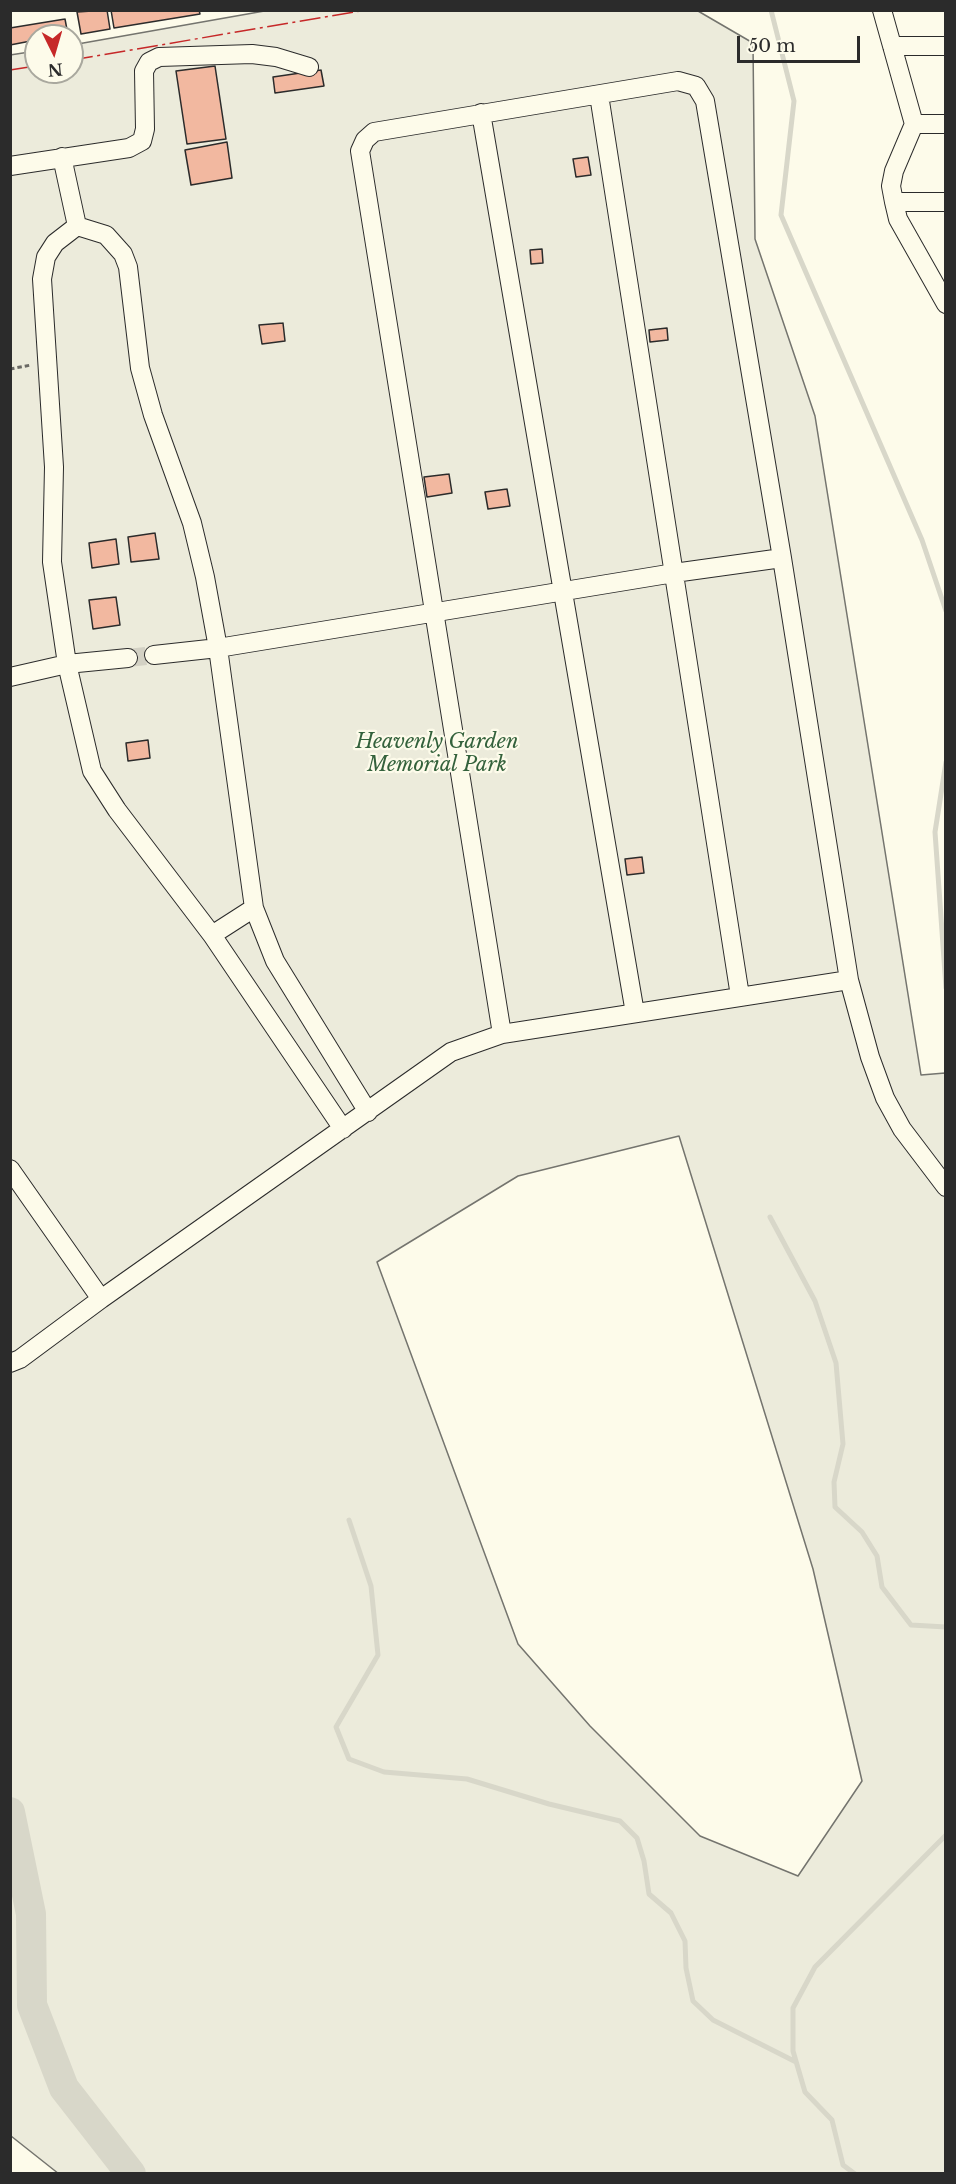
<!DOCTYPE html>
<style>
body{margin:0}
#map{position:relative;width:956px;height:2184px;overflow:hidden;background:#fdfbea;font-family:"Libre Baskerville",serif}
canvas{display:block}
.frame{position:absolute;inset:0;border:12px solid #2b2b2b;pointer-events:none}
.north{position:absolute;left:24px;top:24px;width:60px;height:60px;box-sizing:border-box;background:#fdfbea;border:2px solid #a9a89e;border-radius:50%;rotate:175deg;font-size:16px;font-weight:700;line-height:24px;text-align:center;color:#2b2b2b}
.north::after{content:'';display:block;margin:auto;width:21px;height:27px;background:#c62828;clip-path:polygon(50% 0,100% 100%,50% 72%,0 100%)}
.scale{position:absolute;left:737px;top:36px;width:123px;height:27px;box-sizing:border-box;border:3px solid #2b2b2b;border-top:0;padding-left:8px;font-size:18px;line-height:21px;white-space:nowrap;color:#2b2b2b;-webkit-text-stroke:4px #fdfbea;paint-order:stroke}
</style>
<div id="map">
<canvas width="956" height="2184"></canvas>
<div class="frame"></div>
<div class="north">N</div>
<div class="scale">50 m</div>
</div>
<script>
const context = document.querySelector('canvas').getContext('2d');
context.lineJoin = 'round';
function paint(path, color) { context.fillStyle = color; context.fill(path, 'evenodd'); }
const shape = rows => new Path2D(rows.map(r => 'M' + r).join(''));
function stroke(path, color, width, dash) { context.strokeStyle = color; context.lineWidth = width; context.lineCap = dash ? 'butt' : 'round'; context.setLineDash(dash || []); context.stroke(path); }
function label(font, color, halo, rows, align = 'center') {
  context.font = font + ' "Libre Baskerville",serif'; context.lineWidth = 4.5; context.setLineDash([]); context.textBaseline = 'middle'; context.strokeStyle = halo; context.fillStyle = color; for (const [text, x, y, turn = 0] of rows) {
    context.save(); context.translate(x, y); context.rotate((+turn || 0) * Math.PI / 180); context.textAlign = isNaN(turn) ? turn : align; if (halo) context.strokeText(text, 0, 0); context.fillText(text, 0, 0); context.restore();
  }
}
const green = shape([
 [270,10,698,11,753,43,755,239,815,416,921,1075,945,1073,945,2173,59,2174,11,2136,10,55,36,51,36,72,72,72,72,45,270,10],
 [679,1136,813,1569,862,1781,798,1876,700,1836,590,1726,518,1644,377,1262,518,1176,679,1136]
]);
paint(green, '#ecebdb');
stroke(green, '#74746e', 1.5);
stroke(shape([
 [771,10,794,101,781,215,922,540,946,611],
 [946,762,935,832,946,988],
 [770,1217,815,1301,836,1363,843,1444,834,1482,835,1507,862,1532,877,1556,882,1587,911,1625,946,1627],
 [349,1520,371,1586,378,1655,336,1727,349,1759,384,1772,467,1779,549,1804,620,1821,637,1838,644,1861,649,1894,671,1913,685,1941,686,1968,693,2001,713,2020,796,2062],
 [855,2174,843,2165,832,2120,805,2092,793,2051,793,2008,815,1967,946,1835]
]), '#d8d7c9', 5);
stroke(shape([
 [10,1812,31,1914,32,2005,64,2088,131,2174]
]), '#d8d7c9', 30);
const building = shape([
 [107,10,110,29,81,34,77,12,107,10],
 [111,10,199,10,200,14,114,28,111,10],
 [65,19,68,35,36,36,36,40,10,45,10,28,65,19],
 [215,66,226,139,187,144,176,71,215,66],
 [321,70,324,86,275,93,273,77,321,70],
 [227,142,232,178,191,185,185,150,227,142],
 [588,157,591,175,576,177,573,159,588,157],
 [542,249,543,263,531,264,530,250,542,249],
 [283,323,285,341,262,344,259,325,283,323],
 [667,328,668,340,650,342,649,330,667,328],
 [449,474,452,493,427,497,424,477,449,474],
 [507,489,510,506,488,509,485,492,507,489],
 [155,533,159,559,131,562,128,537,155,533],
 [116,539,119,564,92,568,89,543,116,539],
 [116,597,120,625,93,629,89,600,116,597],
 [148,740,150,758,128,761,126,743,148,740],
 [642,857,644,873,627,875,625,859,642,857]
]);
paint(building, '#f2b8a0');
stroke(building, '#2b2b2b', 1.5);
stroke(shape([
 [128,658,154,655]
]), '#d3d1c4', 18, [18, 9]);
const minor = shape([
 [882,10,914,124,894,171,891,186,894,202,898,219,946,304],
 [892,46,946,46],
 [599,95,740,996],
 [481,113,635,1013],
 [914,124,946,124],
 [62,157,77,226],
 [10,166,129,148,142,141,145,129,144,71,149,62,159,57,252,54,276,57,309,67],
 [894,202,946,202],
 [154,655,218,648,674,573,782,558],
 [10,677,67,664,128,658],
 [212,935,254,908],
 [502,1034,360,151,365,140,374,132,678,81,696,86,705,101,782,558,849,980,870,1057,885,1098,902,1129,946,1187],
 [343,1129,212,935,117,810,92,771,67,664,52,562,54,467,42,279,46,257,55,243,77,226,106,235,123,254,128,267,140,368,153,415,192,523,205,577,218,648,254,908,275,961,368,1112],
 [10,1169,101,1299],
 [10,1363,20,1359,101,1299,451,1052,502,1034,849,980]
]);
stroke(minor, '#2b2b2b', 20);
stroke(shape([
 [10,369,31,365]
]), '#6a6964', 3, [4.5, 3]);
stroke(minor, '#fdfbea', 18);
stroke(shape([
 [72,60,366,10],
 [10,70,36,66]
]), '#c62828', 1.5, [21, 4.5, 3, 4.5]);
label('italic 20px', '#34623c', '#fdfbea', [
 ["Heavenly Garden",437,742],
 ["Memorial Park",437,765]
]);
</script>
